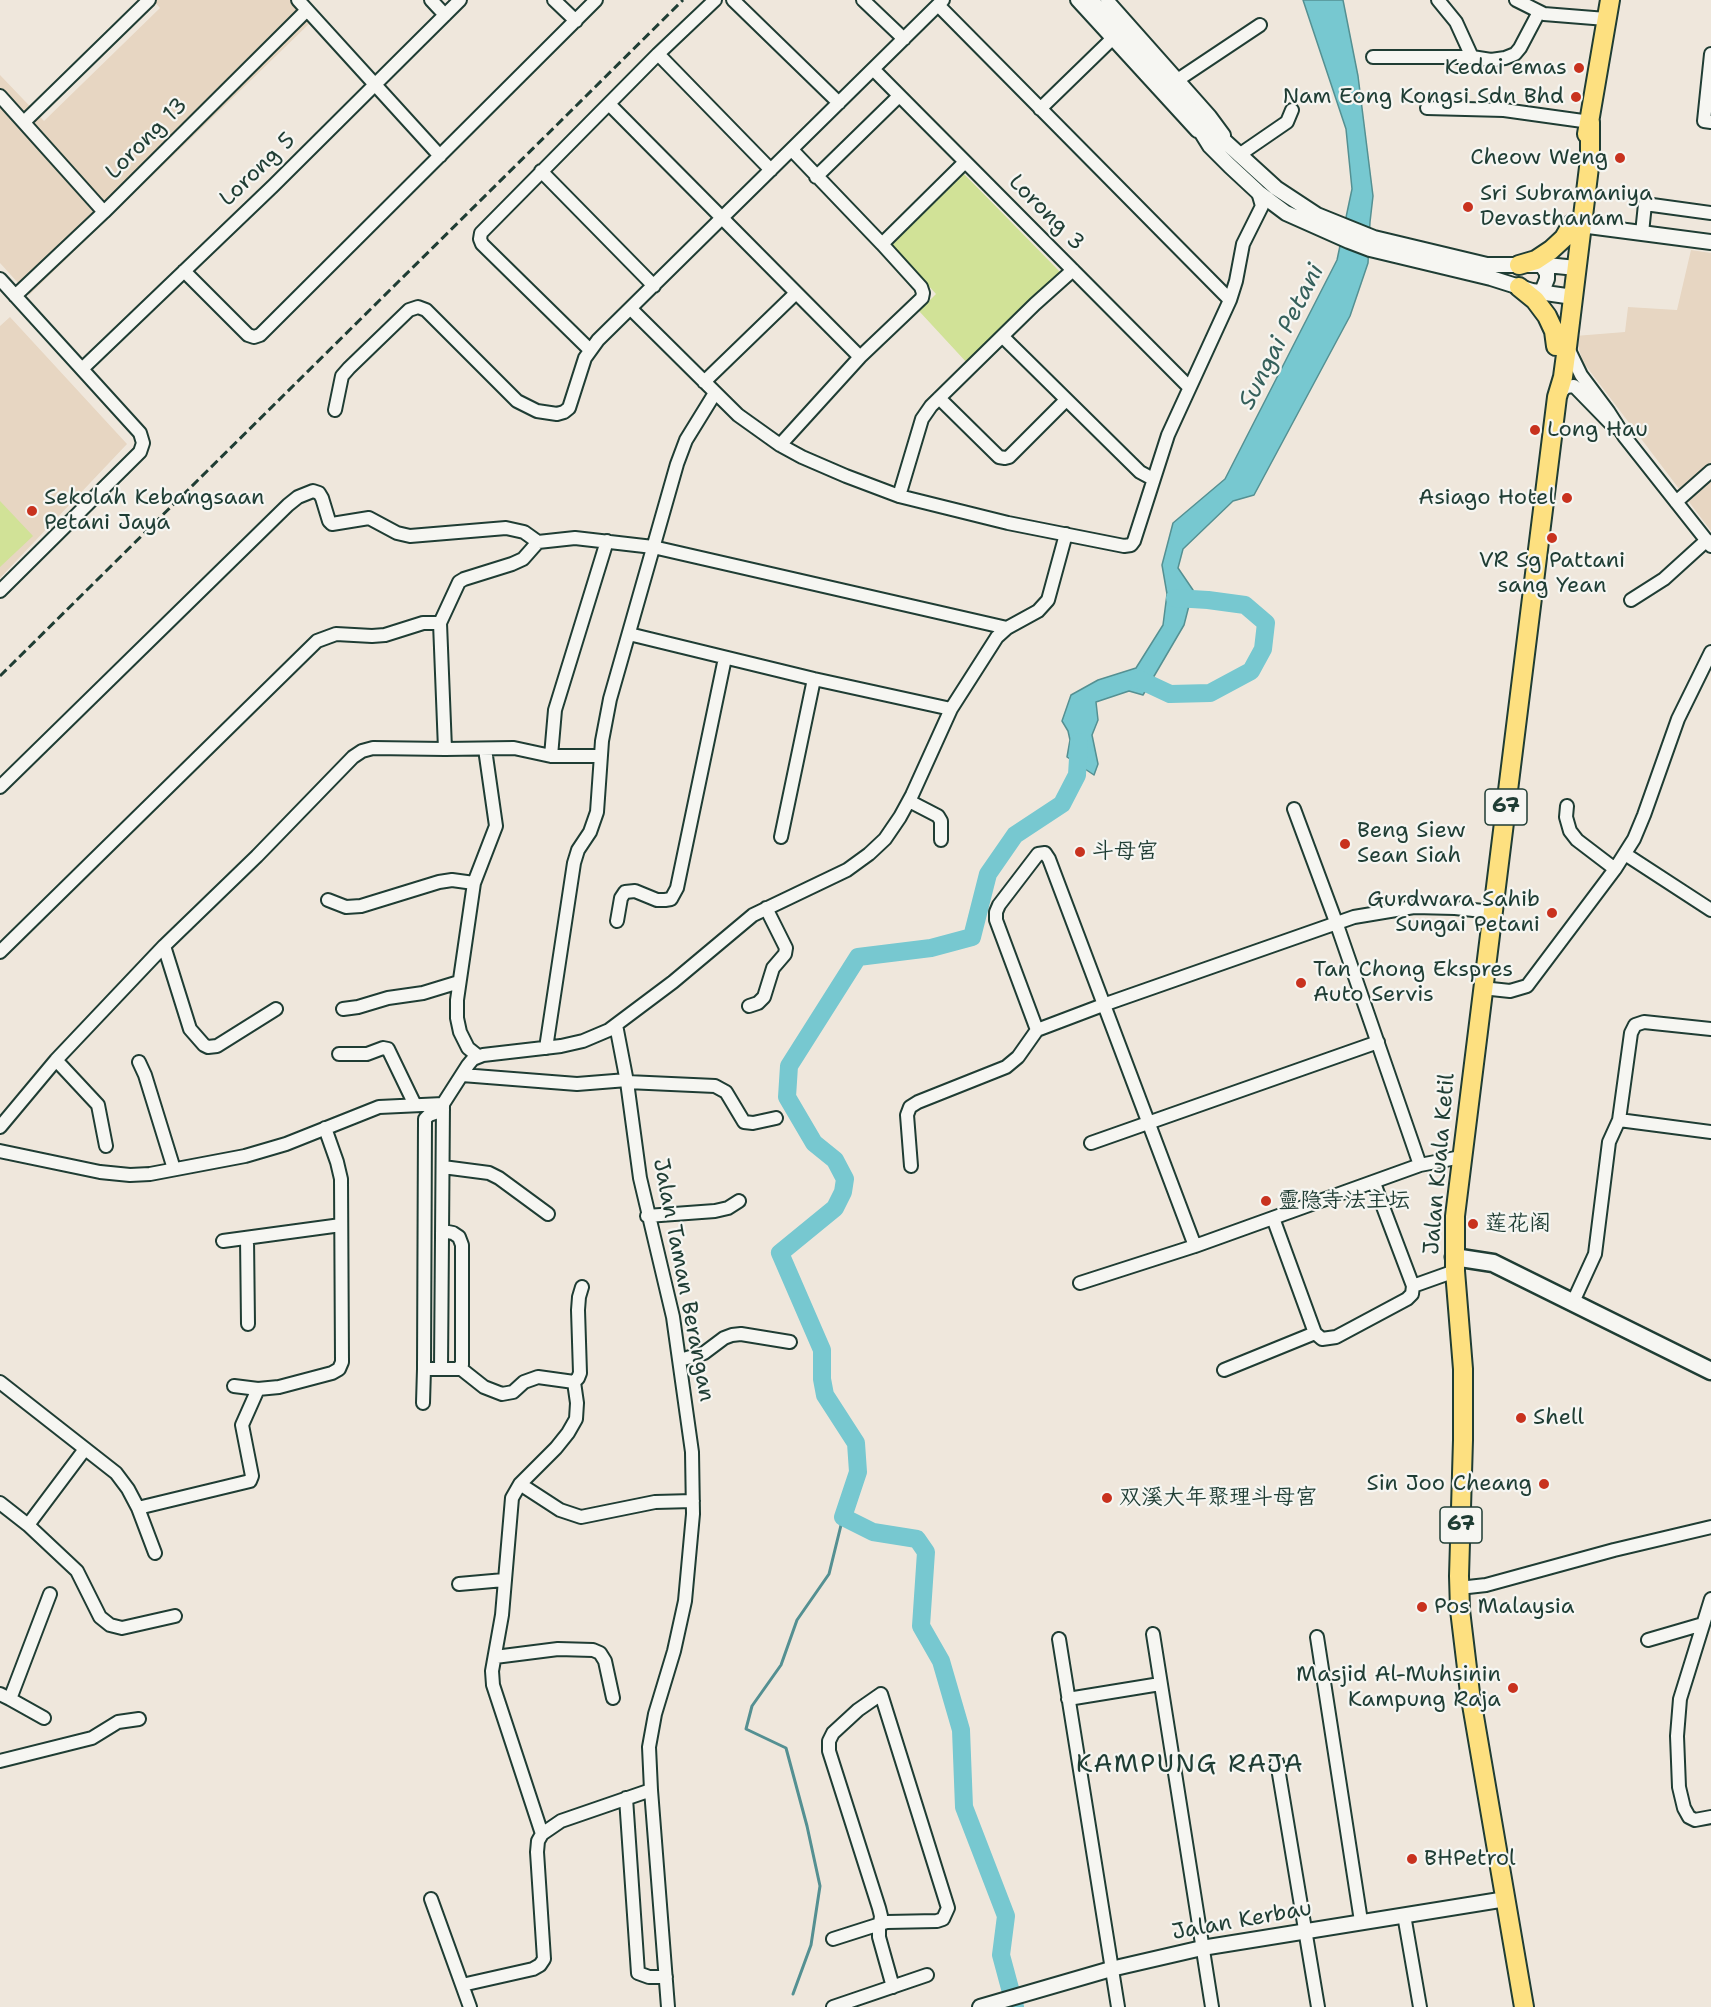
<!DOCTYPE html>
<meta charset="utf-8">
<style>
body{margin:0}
canvas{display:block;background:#efe7dc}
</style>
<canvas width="1711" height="2007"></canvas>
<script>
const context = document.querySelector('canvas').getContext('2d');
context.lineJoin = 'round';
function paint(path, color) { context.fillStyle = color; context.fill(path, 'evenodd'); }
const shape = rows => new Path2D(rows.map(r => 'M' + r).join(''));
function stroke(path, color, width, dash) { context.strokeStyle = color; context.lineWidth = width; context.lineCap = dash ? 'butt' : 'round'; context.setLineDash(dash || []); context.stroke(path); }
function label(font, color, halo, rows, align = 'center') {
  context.font = font + ' "Shantell Sans","LXGW WenKai TC",sans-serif'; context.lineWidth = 4.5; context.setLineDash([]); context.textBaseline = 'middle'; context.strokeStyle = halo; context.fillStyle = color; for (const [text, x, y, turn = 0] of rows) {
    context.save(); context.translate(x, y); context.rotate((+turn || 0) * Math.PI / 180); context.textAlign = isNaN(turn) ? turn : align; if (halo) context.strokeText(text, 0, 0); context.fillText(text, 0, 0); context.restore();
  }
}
paint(shape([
 [153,0,290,0,311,22,29,295,0,263,0,75,44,121,160,8],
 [1691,250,1711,253,1711,531,1583,362,1575,336,1625,332,1628,307,1677,310],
 [10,317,127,444,0,578,0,326]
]), '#e7d6c2');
paint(shape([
 [964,174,1062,274,968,364,919,311,936,294,892,245],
 [0,501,33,536,0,567]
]), '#d1e297');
const water = shape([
 [1303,0,1343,0,1358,76,1373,196,1370,222,1368,263,1350,316,1254,495,1233,501,1183,549,1178,568,1193,590,1184,625,1143,695,1129,691,1096,702,1098,720,1092,735,1098,764,1094,775,1067,757,1070,740,1068,731,1062,721,1071,695,1098,680,1136,668,1163,625,1167,594,1162,565,1173,523,1225,479,1337,260,1352,189,1346,129,1303,0]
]);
paint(water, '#77c8d0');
stroke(water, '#549092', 1.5);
stroke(shape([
 [793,1994,811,1945,820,1886,807,1826,786,1748,746,1729,752,1706,781,1665,797,1620,829,1574,843,1517]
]), '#549092', 3);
stroke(shape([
 [1138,679,1170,694,1210,693,1251,671,1263,649,1266,623,1245,605,1208,600,1175,598],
 [1015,2007,1001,1955,1006,1916,964,1807,961,1730,941,1661,921,1626,926,1552,917,1539,873,1532,843,1517,858,1472,856,1443,825,1395,822,1379,822,1350,780,1253,835,1208,843,1192,845,1179,835,1160,814,1143,787,1097,789,1066,858,957,931,948,972,937,988,874,1015,835,1062,804,1077,775,1079,742]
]), '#77c8d0', 18);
const minor = shape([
 [298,0,440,156],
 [431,0,445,15],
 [554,0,576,21],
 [733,0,839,103],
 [863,0,904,39],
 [1077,0,1197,131],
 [1107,0,1210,116,1224,135],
 [1438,0,1456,22,1472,57],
 [1516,0,1544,14,1606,19],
 [938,5,1230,300],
 [658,54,771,170],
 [1711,54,1704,121,1711,122],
 [1373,57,1472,57,1491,60,1505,58,1515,54,1520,48,1539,12],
 [873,69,1189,387],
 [1179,79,1260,25],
 [0,96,104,212],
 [609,104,860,357],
 [1427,108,1504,110,1590,122],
 [1040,109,1112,39],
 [24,122,149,0],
 [1239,155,1287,122,1292,110],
 [541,171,654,286],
 [816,177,899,96],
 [1642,233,1645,204,1711,213],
 [882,244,965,162],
 [184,271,248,335,254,337,260,335,596,0],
 [0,279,140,433,143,443,140,452,0,591],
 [15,296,104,212,307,10],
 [631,309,738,415,780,445,802,457,846,476,899,496,1008,523,1124,546,1131,545,1134,541,1168,435,1230,300,1236,281,1243,244,1262,206,1258,192],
 [1003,337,1140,472,1153,479],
 [1568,348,1581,375,1608,411,1624,436,1711,546],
 [590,350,482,244,480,239,481,233,658,54,715,0],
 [82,369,273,186,460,0],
 [704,382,796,293],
 [1557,396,1566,387,1574,386,1614,427],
 [939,398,999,457,1005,458,1009,457,1066,400],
 [335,410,342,376,349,368,409,310,418,307,426,310,517,401,537,411,557,414,564,412,569,408,585,358,598,340,943,0],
 [780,445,860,357,922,298,923,293,921,287,882,244,792,150],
 [899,496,922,419,931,406,1035,304,1073,270],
 [1676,502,1711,471],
 [1631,600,1664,579,1707,540],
 [440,623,445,749,514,748,551,756,601,756],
 [629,634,814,679,951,709],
 [551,756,555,710,607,541],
 [0,787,288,505,298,497,313,491,319,493,322,498,329,521,332,524,369,518,397,533,410,536,506,528,524,532,538,542,575,538,653,547,1007,628],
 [909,801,938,816,941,821,941,840],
 [1567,806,1566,817,1570,831,1577,840,1615,869],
 [1294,809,1336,922,1420,1165],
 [781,837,814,679],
 [1625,854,1711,910],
 [328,900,346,907,361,906,439,882,452,880,474,883],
 [617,921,621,898,625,892,635,891,657,900,665,900,671,899,677,888,725,658],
 [164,946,190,1029,204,1045,208,1047,217,1046,276,1009],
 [0,952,317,641,336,634,372,636,385,635,423,623,440,623,459,582,464,579,512,564,523,559,538,542],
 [1482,988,1510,991,1527,986,1615,869,1634,839,1644,815,1678,719,1711,652],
 [749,1006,758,1003,764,997,773,968,785,954,786,948,766,908],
 [343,1009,358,1007,388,998,423,993,459,982],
 [616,1025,627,1082,640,1178,673,1317,692,1452,693,1514,685,1601,674,1651,655,1714,649,1747,651,1790,668,2007],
 [1037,1030,996,920,996,912,999,905,1038,854,1045,853,1049,859,1195,1246],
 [546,1048,574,863,578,850,590,832,597,812,602,741,610,699,677,464,686,440,715,393],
 [339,1054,367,1054,383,1048,388,1049,415,1105],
 [478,1056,468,1048,460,1032,457,1018,457,1000,474,883,496,826,485,749],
 [56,1060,98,1105,106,1146],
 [139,1062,145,1075,174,1169],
 [462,1075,577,1084,627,1080],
 [627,1082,715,1086,726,1092,744,1122,753,1123,776,1118],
 [1619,1120,1631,1033,1635,1025,1644,1022,1711,1029],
 [0,1127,56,1060,164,946,257,856,353,757,362,751,373,748,445,749],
 [1091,1143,1378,1042],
 [0,1151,100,1172,130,1175,150,1174,245,1156,286,1144,379,1107,443,1104],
 [911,1166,907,1115,910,1107,918,1102,1006,1067,1018,1057,1037,1030,1103,1005,1354,917,1414,907,1455,908,1492,912],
 [443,1167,489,1173,499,1178,548,1214],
 [647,1216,715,1211,728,1208,739,1201],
 [443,1231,453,1233,459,1237,462,1245,462,1365,457,1369,424,1369,425,1119,429,1115,443,1110],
 [247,1238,248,1324],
 [223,1241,341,1225],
 [1080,1283,1195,1246,1420,1165,1461,1157],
 [1413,1286,1455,1271],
 [1573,1302,1595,1254,1609,1142,1619,1120,1711,1132],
 [1315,1333,1322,1339,1336,1337,1407,1299,1412,1294,1413,1286,1374,1183],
 [680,1360,704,1353,724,1338,732,1335,741,1334,790,1342],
 [460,1368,484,1387,502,1394,513,1392,524,1382,538,1377,574,1382,578,1378,580,1373,578,1310,579,1297,582,1287],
 [441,1369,443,1104,468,1065,473,1059,483,1055,561,1046,583,1041,609,1030,673,982,753,915,847,870,869,854,885,839,900,817,912,795,951,709,997,637,1007,628,1038,611,1048,600,1066,534],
 [1224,1370,1315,1333,1273,1218],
 [0,1382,116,1473,128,1489,138,1508,250,1481,252,1476,242,1425,258,1389],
 [234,1386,258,1389,279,1387,332,1373,339,1369,342,1362,341,1179,337,1162,325,1128],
 [423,1403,424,1369],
 [520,1484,560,1510,581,1517,655,1502,693,1501],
 [0,1503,28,1525,77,1571,100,1617,110,1625,122,1628,175,1616],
 [138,1508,155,1553],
 [28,1525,85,1449],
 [459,1584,504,1580],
 [1459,1588,1486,1585,1614,1550,1711,1527],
 [1711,1599,1680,1699,1677,1736,1679,1787,1684,1808,1689,1817,1695,1820,1711,1817],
 [1153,1634,1212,2007],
 [1317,1637,1361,1921],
 [1059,1639,1118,2007],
 [1648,1640,1703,1624],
 [495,1657,558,1649,593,1650,600,1653,605,1661,613,1698],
 [0,1694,10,1699,50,1594],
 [10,1699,44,1718],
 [1068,1699,1160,1684],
 [0,1761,92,1738,118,1722,139,1719],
 [1277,1762,1318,2007],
 [626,1798,638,1973,649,1977,666,1977],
 [542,1834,493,1685,492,1671,502,1615,512,1498,520,1484,556,1448,568,1433,576,1419,577,1403,574,1382],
 [431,1899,470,2007],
 [1404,1915,1420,2007],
 [833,1939,880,1924,887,1922,937,1921,943,1919,948,1908,881,1694,858,1710,833,1733,829,1741,829,1751,879,1908,881,1916,880,1924,879,1929,879,1937,893,1987],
 [462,1985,533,1969,540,1965,544,1959,537,1852,538,1841,542,1834,561,1821,651,1790],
 [833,2007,927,1975]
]);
const tertiary = shape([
 [1091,0,1185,105,1276,188,1317,215,1374,238,1487,265,1547,265,1576,268],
 [1192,117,1210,146,1230,166,1258,192,1286,213,1349,241,1370,249,1491,278,1532,291,1573,297],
 [1573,224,1711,242],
 [1539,292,1543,289,1547,279,1547,273,1541,264],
 [980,2007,1111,1969,1202,1948,1506,1899]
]);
const secondary = shape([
 [1454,1257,1493,1263,1711,1371]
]);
const primary = shape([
 [1587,134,1610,0],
 [1519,265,1536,260,1551,250,1564,238,1572,224],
 [1519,287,1535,300,1547,316,1554,331,1556,346],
 [1524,2007,1470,1693,1460,1610,1459,1576,1463,1440,1463,1369,1455,1271,1455,1216,1557,397,1563,377,1567,347,1590,159,1590,122]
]);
stroke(minor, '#1f3d34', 16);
stroke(tertiary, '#1f3d34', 18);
stroke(secondary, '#1f3d34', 21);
stroke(primary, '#1f3d34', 22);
stroke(minor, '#f6f6f2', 12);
stroke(tertiary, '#f6f6f2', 14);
stroke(secondary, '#f6f6f2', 16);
stroke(primary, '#fde080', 18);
stroke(shape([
 [0,676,683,0]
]), '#1f3d34', 3, [9, 4.5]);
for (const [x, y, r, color] of [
 [1579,68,6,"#c8321e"],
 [1576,97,6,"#c8321e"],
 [1620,158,6,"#c8321e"],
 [1468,207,6,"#c8321e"],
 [1535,430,6,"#c8321e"],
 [1567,498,6,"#c8321e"],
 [32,511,6,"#c8321e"],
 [1552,538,6,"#c8321e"],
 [1345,844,6,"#c8321e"],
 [1080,852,6,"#c8321e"],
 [1552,913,6,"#c8321e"],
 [1301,983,6,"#c8321e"],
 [1266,1201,6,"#c8321e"],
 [1473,1224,6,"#c8321e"],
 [1521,1418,6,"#c8321e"],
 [1544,1484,6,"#c8321e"],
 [1107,1498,6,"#c8321e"],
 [1422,1607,6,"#c8321e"],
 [1513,1688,6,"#c8321e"],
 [1412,1859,6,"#c8321e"]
]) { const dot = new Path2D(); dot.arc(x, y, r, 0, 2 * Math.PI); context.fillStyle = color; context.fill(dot); stroke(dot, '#f6f6f2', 2); }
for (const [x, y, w] of [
 [1506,807,42],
 [1461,1525,42]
]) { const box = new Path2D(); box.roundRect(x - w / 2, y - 18, w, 36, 4.5); context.fillStyle = '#f6f6f2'; context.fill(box); stroke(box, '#1f3d34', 1.5); }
label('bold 21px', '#1f3d34', null, [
 ["67",1506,807],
 ["67",1461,1525]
]);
label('22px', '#1f3d34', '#f6f6f2', [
 ["Kedai emas",1567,68,"right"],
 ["Nam Eong Kongsi Sdn Bhd",1564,97,"right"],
 ["Cheow Weng",1608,158,"right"],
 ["Sri Subramaniya",1480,194],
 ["Devasthanam",1480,219],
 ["Long Hau",1547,430],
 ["Sekolah Kebangsaan",44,498],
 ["Petani Jaya",44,523],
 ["Asiago Hotel",1555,498,"right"],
 ["VR Sg Pattani",1552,561,"center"],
 ["sang Yean",1552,586,"center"],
 ["Beng Siew",1357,831],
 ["Sean Siah",1357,856],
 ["斗母宫",1092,852],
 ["Gurdwara Sahib",1540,900,"right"],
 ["Sungai Petani",1540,925,"right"],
 ["Tan Chong Ekspres",1313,970],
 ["Auto Servis",1313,995],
 ["靈隐寺法主坛",1278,1201],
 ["莲花阁",1485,1224],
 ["Shell",1533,1418],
 ["Sin Joo Cheang",1532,1484,"right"],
 ["双溪大年聚理斗母宫",1119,1498],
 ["Pos Malaysia",1434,1607],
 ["Masjid Al-Muhsinin",1501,1675,"right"],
 ["Kampung Raja",1501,1700,"right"],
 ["BHPetrol",1424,1859]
], 'left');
label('22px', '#1f3d34', '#f6f6f2', [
 ["Lorong 13",147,139,-45],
 ["Lorong 5",258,170,-44],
 ["Lorong 3",1046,213,45],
 ["Jalan Kuala Ketil",1440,1164,-85],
 ["Jalan Taman Berangan",683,1280,79],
 ["Jalan Kerbau",1242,1921,-10]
]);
label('italic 24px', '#35605b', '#f6f6f2', [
 ["Sungai Petani",1282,337,-63]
]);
context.letterSpacing = '1.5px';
label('26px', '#1f3d34', '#f6f6f2', [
 ["KAMPUNG RAJA",1190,1765]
]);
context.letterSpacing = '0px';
</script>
